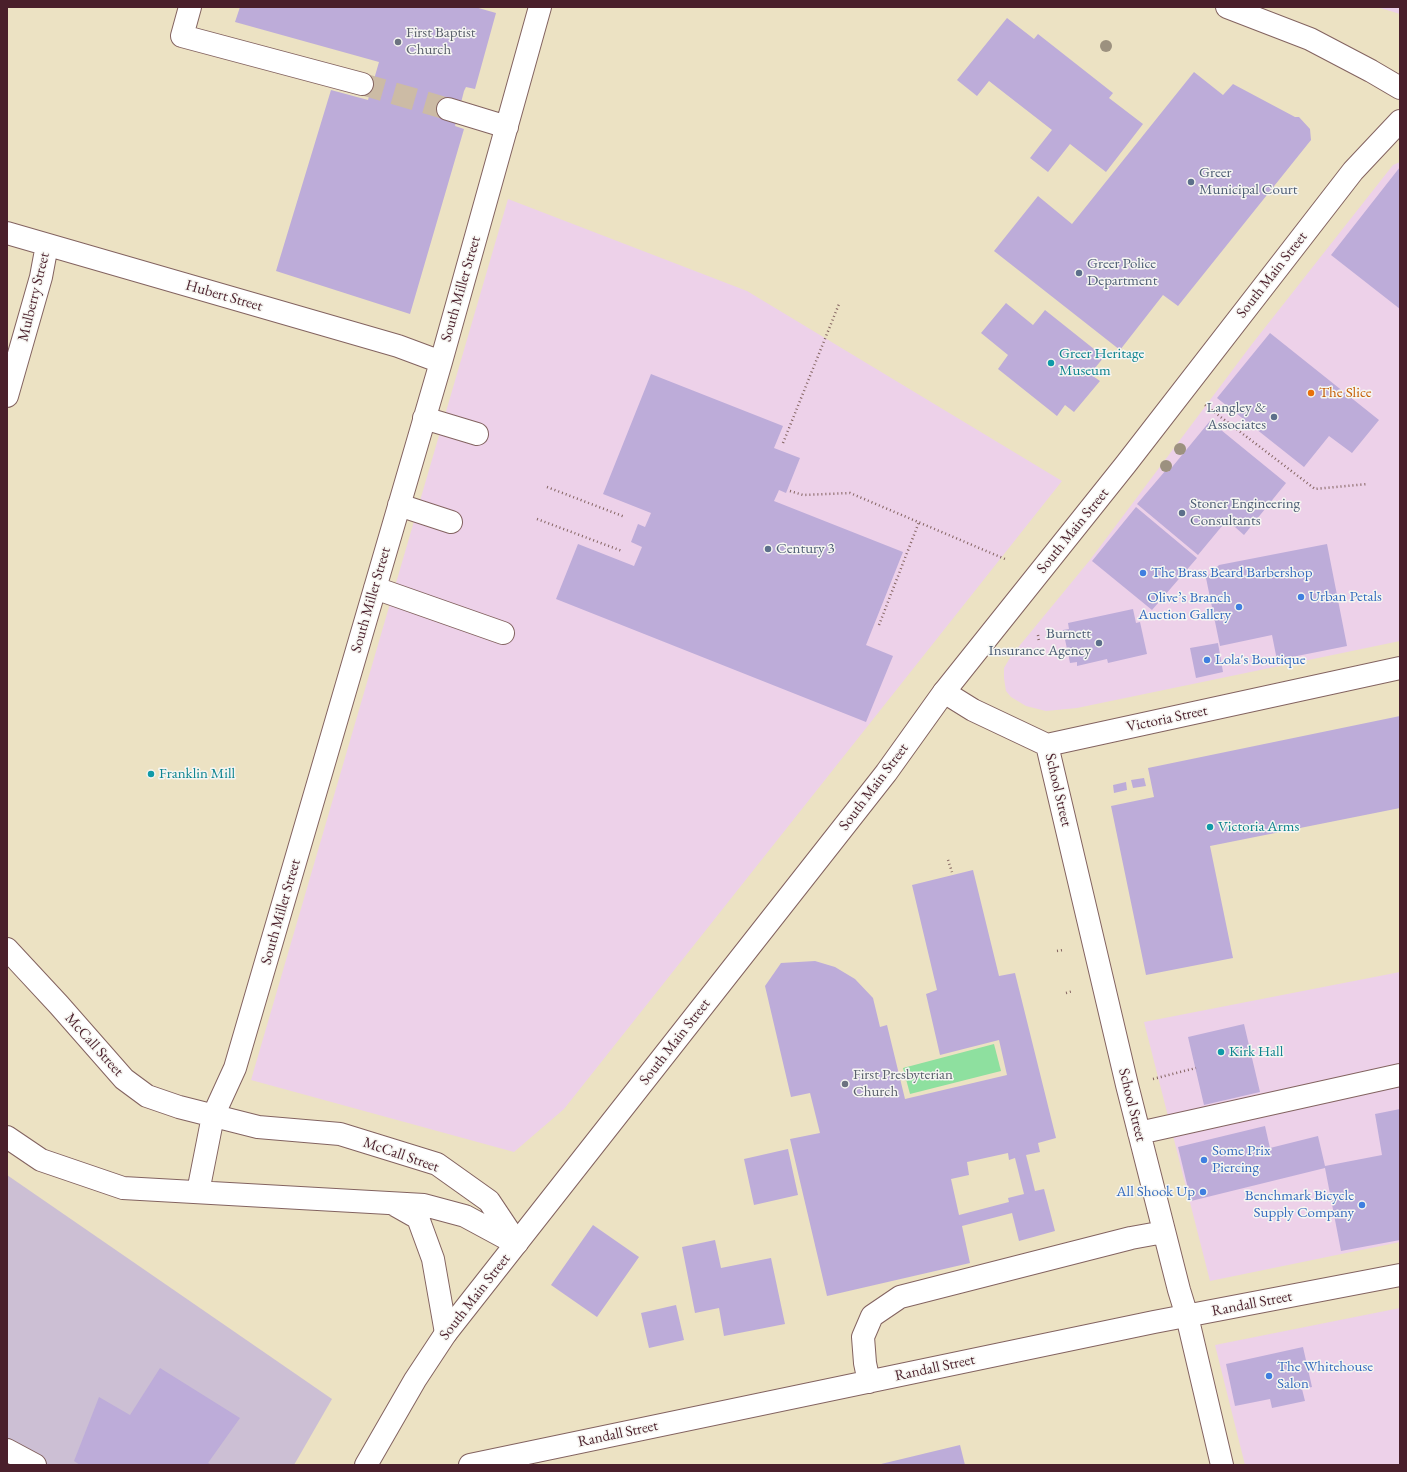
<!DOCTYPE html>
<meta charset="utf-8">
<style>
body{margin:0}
#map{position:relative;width:1407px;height:1472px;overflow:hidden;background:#ece2c3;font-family:"EB Garamond",serif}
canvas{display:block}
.frame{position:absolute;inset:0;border:8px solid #4a1f2b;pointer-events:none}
</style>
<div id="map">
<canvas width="1407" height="1472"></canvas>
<div class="frame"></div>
</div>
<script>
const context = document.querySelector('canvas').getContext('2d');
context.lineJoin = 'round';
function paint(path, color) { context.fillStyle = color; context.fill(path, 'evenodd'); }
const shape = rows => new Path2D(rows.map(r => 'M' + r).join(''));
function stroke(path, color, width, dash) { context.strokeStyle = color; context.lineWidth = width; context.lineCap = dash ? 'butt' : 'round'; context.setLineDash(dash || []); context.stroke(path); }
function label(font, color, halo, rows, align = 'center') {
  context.font = font + ' "EB Garamond",serif'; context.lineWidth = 3; context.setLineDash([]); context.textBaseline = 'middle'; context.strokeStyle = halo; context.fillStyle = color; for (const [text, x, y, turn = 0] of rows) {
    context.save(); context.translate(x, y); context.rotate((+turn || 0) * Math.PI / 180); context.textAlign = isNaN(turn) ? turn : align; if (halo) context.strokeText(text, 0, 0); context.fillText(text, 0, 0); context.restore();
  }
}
paint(shape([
 [1377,7,1400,7,1400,14],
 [1400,162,1400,641,1077,708,1046,711,1026,706,1011,697,1006,691,1004,678,1004,668,1011,656,1090,560,1252,344,1393,165],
 [508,199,747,291,1062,481,564,1109,514,1152,251,1080],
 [1400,972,1400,1242,1210,1281,1144,1022],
 [1400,1308,1400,1465,1245,1465,1215,1345]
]), '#edd1e9');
paint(shape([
 [7,1175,332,1399,294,1465,7,1465]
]), '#ccbfd4');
paint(shape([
 [994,1044,1001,1071,910,1094,903,1068]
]), '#8ee09f');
paint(shape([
 [240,7,475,7,496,13,475,89,466,87,464,91,455,126,464,129,410,314,276,271,331,90,368,100,379,62,235,22],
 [1007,18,1034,39,1038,34,1113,93,1109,98,1143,124,1106,172,1070,144,1048,172,1030,158,1052,130,989,81,977,96,957,80],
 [1194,72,1223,95,1233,84,1295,117,1299,117,1310,129,1311,140,1178,306,1163,295,1120,350,994,251,1038,196,1072,224],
 [1400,167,1400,309,1331,255],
 [1006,303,1033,325,1045,310,1104,357,1090,374,1100,381,1074,412,1065,405,1057,416,998,369,1008,355,981,333],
 [1270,333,1379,420,1352,453,1329,436,1304,467,1217,398],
 [651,374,783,426,774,448,800,458,786,493,779,490,774,501,903,552,866,645,893,656,866,722,556,599,578,544,634,566,642,547,631,542,638,524,645,527,651,513,603,494],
 [1210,421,1286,483,1244,535,1227,520,1198,555,1137,504,1166,470,1168,472],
 [1136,507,1197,558,1152,610,1092,561],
 [1327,544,1347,646,1277,660,1272,635,1220,646,1206,578,1219,565],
 [1133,609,1136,623,1140,622,1147,654,1108,663,1107,659,1077,666,1077,662,1070,663,1063,630,1069,629,1068,623],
 [1218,643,1223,672,1196,678,1190,648],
 [1400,716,1400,808,1210,846,1233,958,1146,975,1111,806,1154,797,1148,768],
 [1144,778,1146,786,1133,788,1131,780],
 [1126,782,1127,790,1114,793,1113,785],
 [973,870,999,976,1015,973,1056,1138,1038,1143,1040,1152,1026,1155,1035,1191,1044,1189,1055,1231,1019,1241,1012,1213,962,1226,970,1263,827,1296,790,1139,820,1133,810,1093,791,1097,765,986,781,963,815,961,835,967,855,979,873,998,880,1027,887,1025,905,1099,1007,1075,999,1040,940,1055,926,994,937,990,912,885],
 [1008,1153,1009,1160,1015,1158,1024,1194,1008,1198,1009,1202,959,1215,951,1179,969,1175,967,1162],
 [1244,1024,1260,1092,1204,1105,1188,1037],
 [1400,1109,1400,1240,1341,1251,1325,1168,1191,1201,1178,1147,1265,1126,1270,1148,1318,1136,1325,1166,1382,1155,1375,1114],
 [788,1149,798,1195,754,1205,744,1159],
 [593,1225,639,1257,597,1317,551,1285],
 [715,1240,721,1268,771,1258,785,1324,724,1336,719,1308,695,1313,682,1247],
 [676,1305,684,1340,649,1348,641,1313],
 [1303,1347,1312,1387,1302,1389,1305,1401,1272,1408,1270,1399,1235,1406,1226,1364],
 [160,1368,240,1418,208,1463,212,1465,80,1465,74,1461,99,1397,130,1415],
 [960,1445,965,1465,881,1465,881,1464]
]), '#bdacd9');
stroke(shape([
 [362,84,448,109]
]), '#ccbba5', 22, [22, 11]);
const minor = shape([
 [190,7,182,36,362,84],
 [448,109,507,127],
 [7,233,398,346,441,362],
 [7,396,41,277,47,245],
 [424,418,477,434],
 [399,505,451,522],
 [375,588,503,633],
 [944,692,973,710,1047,745,1400,668],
 [1047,745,1127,1085,1179,1290,1187,1316,1222,1465],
 [7,949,59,1005,124,1079,147,1096,179,1107,258,1127,340,1134,437,1164,489,1201,517,1243],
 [1139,1133,1400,1075],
 [7,1137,41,1160,123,1188,424,1205,465,1216,515,1243],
 [198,1192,213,1116,235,1068,441,362,540,7],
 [395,1205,418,1218,433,1259,446,1333],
 [869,1382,865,1363,863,1337,872,1316,900,1297,1131,1238,1164,1232],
 [7,1450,35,1465],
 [470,1465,1154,1322,1400,1275]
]);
const major = shape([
 [1227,7,1310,39,1371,71,1400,88],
 [366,1465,415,1380,446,1333,886,773,944,692,1126,464,1353,171,1400,121]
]);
stroke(minor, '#836360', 24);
stroke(major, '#836360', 24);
stroke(shape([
 [1205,405,1315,489,1367,484],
 [783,443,839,304],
 [547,487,625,517],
 [790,491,803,495,850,493,1005,559],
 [537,519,622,551],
 [879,625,919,522],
 [1038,635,1039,642],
 [948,860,952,872],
 [1057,951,1063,950],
 [1066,993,1073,991],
 [1153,1079,1196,1068]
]), '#836360', 2.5, [1, 3]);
stroke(minor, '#fff', 22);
stroke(major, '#fff', 22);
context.fillStyle = '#9c917f';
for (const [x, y] of [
 [1106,46],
 [1180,449],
 [1166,466]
]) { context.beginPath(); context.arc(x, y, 6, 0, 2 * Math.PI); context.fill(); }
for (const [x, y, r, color] of [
 [398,42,4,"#6b7280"],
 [1191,182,4,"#5c6f8a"],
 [1079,273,4,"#5c6f8a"],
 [1051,363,4,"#0f9aa8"],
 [1311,393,4,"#e8710a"],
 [1274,417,4,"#5c6f8a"],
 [1182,513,4,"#5c6f8a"],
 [768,549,4,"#5c6f8a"],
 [1143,573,4,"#3f7fe0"],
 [1301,597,4,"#3f7fe0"],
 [1239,607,4,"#3f7fe0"],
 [1099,643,4,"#5c6f8a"],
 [1207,660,4,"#3f7fe0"],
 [151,774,4,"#0f9aa8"],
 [1210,827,4,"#0f9aa8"],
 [1221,1052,4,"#0f9aa8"],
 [845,1084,4,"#6b7280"],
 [1204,1160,4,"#3f7fe0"],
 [1203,1192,4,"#3f7fe0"],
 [1362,1205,4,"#3f7fe0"],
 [1269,1376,4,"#3f7fe0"]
]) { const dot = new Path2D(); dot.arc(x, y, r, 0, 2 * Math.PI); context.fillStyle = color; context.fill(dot); stroke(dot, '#f6f6f2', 1.5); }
label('15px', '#5b616d', '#f6f6f2', [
 ["First Baptist",406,33],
 ["Church",406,50],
 ["First Presbyterian",853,1075],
 ["Church",853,1092]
], 'left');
label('15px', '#4e5e75', '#f6f6f2', [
 ["Greer",1199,173],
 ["Municipal Court",1199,190],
 ["Greer Police",1087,264],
 ["Department",1087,281],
 ["Langley &",1266,408,"right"],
 ["Associates",1266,425,"right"],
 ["Stoner Engineering",1190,504],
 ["Consultants",1190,521],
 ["Century 3",776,549],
 ["Burnett",1091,634,"right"],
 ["Insurance Agency",1091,651,"right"]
], 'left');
label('15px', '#4a1f2b', '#f6f6f2', [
 ["South Main Street",1272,275,-52],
 ["South Miller Street",461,289,-74],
 ["Hubert Street",224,296,16],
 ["Mulberry Street",34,297,-76],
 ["South Main Street",1073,531,-51],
 ["South Miller Street",371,600,-74],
 ["Victoria Street",1167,719,-12],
 ["South Main Street",874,787,-53],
 ["School Street",1058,790,77],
 ["South Miller Street",281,912,-74],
 ["South Main Street",675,1042,-52],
 ["McCall Street",94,1045,48],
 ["School Street",1132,1105,76],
 ["McCall Street",401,1155,19],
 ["South Main Street",475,1297,-52],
 ["Randall Street",1252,1304,-11],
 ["Randall Street",935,1368,-12],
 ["Randall Street",618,1434,-12]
]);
label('15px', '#0d838f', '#f6f6f2', [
 ["Greer Heritage",1059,354],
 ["Museum",1059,371],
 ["Franklin Mill",159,774],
 ["Victoria Arms",1218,827],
 ["Kirk Hall",1229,1052]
], 'left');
label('15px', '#c56008', '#f6f6f2', [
 ["The Slice",1319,393]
], 'left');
label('15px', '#366cbe', '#f6f6f2', [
 ["The Brass Beard Barbershop",1151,573],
 ["Urban Petals",1309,597],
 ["Olive’s Branch",1231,598,"right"],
 ["Auction Gallery",1231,615,"right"],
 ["Lola's Boutique",1215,660],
 ["Some Prix",1212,1151],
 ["Piercing",1212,1168],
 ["All Shook Up",1195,1192,"right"],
 ["Benchmark Bicycle",1354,1196,"right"],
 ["Supply Company",1354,1213,"right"],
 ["The Whitehouse",1277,1367],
 ["Salon",1277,1384]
], 'left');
</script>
